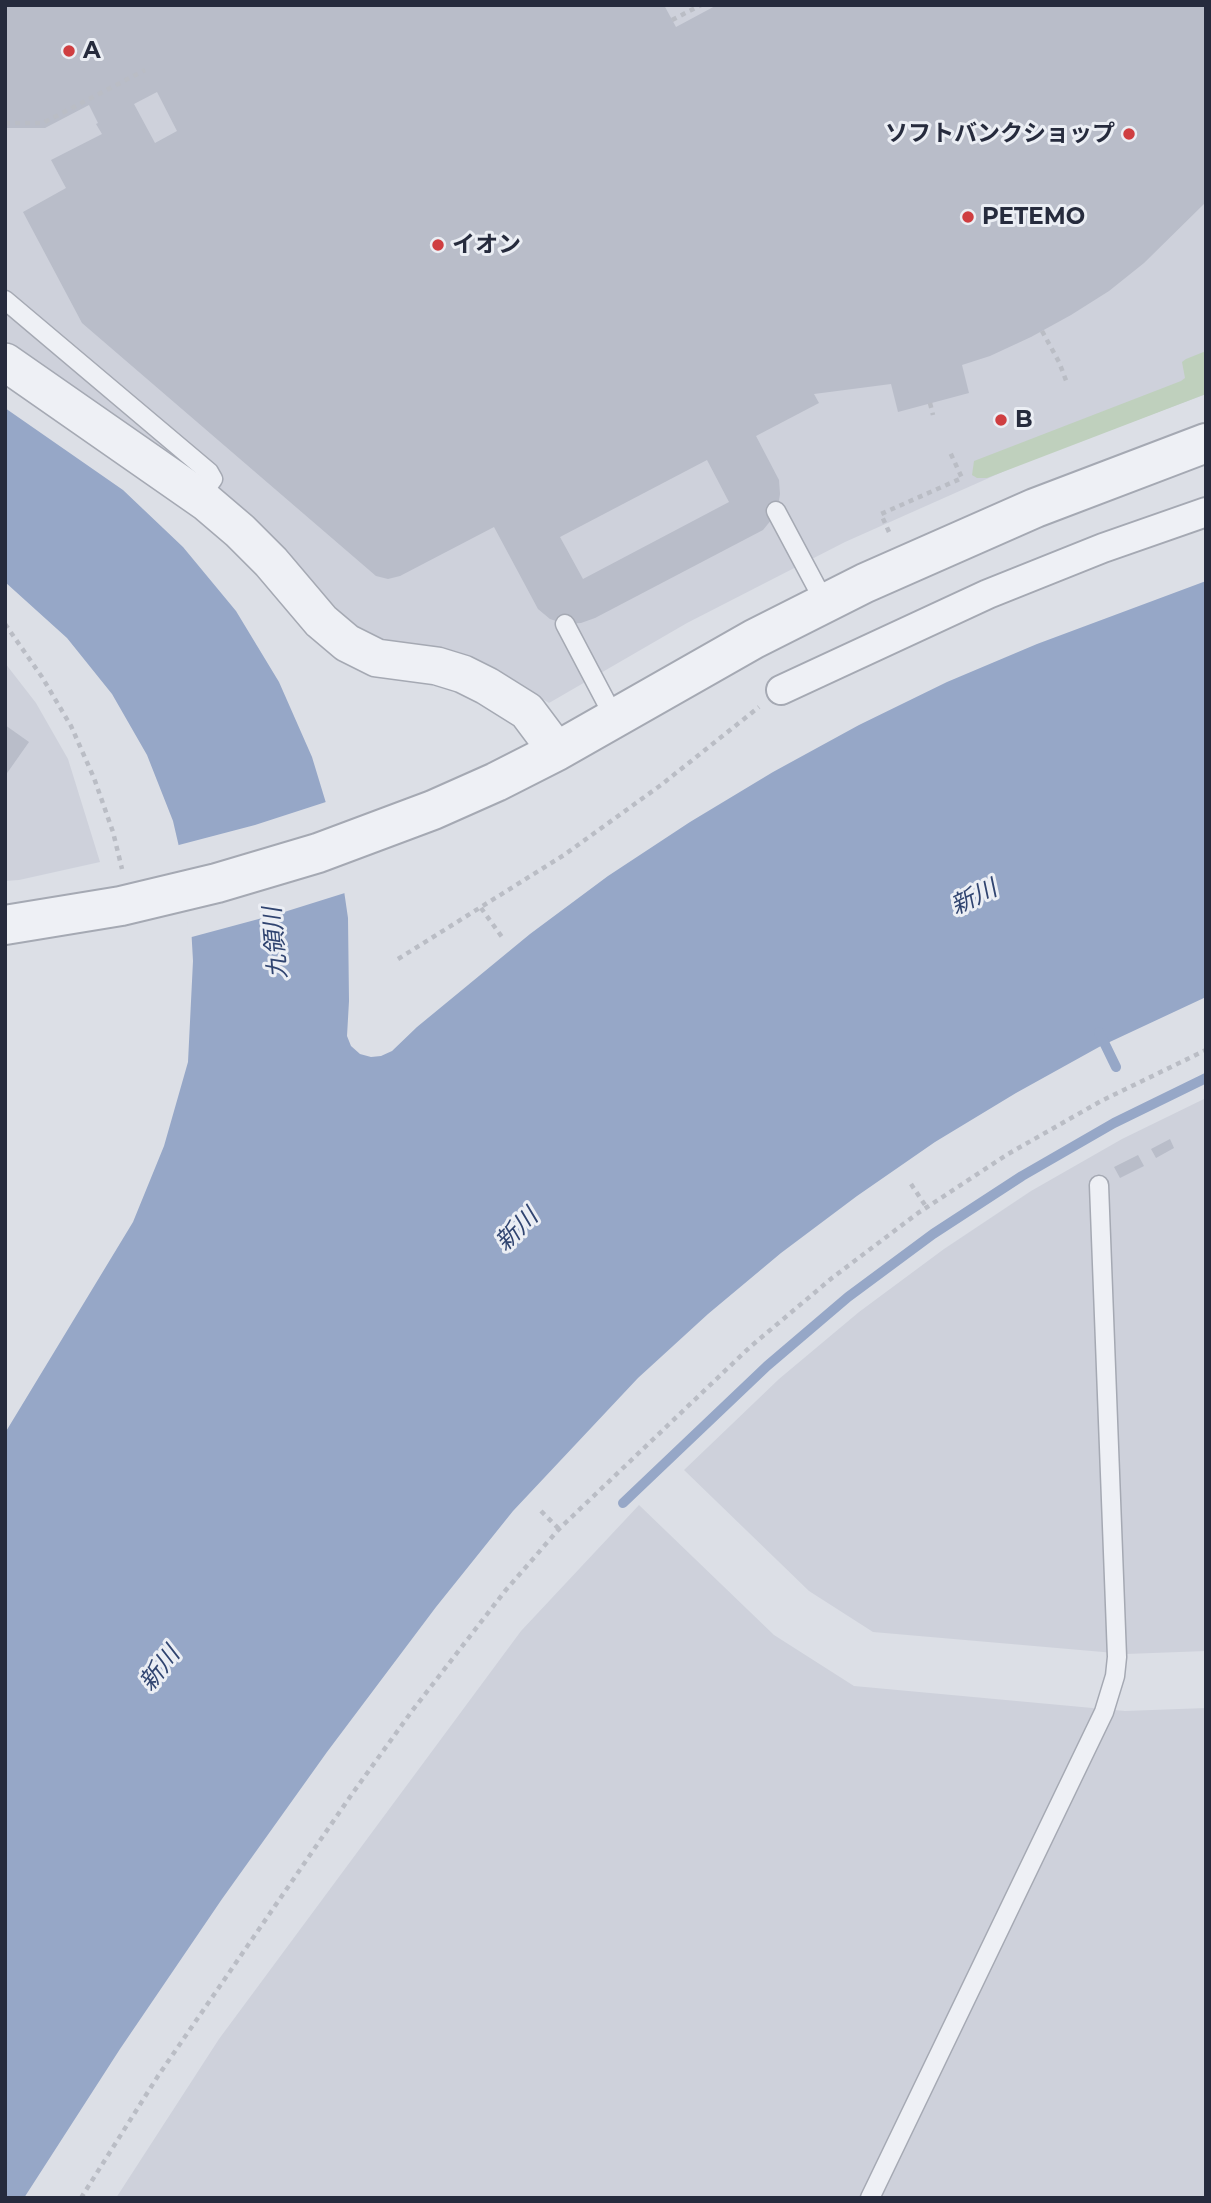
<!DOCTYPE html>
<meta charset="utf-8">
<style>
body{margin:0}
#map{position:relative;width:1211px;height:2203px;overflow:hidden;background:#dcdfe6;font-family:Montserrat,sans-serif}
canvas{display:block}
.frame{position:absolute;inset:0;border:7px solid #262b3d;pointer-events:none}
</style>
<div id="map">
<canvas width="1211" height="2203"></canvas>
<div class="frame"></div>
</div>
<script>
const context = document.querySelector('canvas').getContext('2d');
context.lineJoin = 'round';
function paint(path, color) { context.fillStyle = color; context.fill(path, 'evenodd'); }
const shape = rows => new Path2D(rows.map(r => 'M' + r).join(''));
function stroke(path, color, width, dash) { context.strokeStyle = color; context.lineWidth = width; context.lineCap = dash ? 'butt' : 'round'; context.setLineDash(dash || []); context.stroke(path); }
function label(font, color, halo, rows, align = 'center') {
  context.font = font + ' Montserrat,"Noto Sans JP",sans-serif'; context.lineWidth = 6; context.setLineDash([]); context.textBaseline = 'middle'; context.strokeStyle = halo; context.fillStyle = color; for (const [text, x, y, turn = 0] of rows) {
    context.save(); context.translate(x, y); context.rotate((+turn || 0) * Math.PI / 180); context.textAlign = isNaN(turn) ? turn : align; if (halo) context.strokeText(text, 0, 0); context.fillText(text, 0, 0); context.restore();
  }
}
paint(shape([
 [5,5,1206,5,1206,394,1018,465,845,542,687,623,549,703,496,670,383,641,356,628,334,608,284,550,217,488,5,340],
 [5,663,36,703,68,759,100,862,19,880,5,881],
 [1206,1098,1206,1651,1126,1654,873,1632,809,1591,684,1470,779,1379,859,1312,944,1249,1031,1191,1122,1139],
 [639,1505,774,1635,854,1686,1125,1711,1206,1708,1206,2198,116,2198,219,2039,521,1631]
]), '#ced1db');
paint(shape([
 [1206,351,1206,394,987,478,977,478,972,475,974,461,1181,381,1185,378,1182,362,1186,359]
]), '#bfd0bd');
paint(shape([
 [5,408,123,490,183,547,236,611,279,682,312,757,336,836,348,918,349,1001,347,1036,351,1046,360,1054,371,1057,381,1056,392,1051,417,1027,530,934,608,876,690,822,773,772,859,725,947,682,1037,644,1206,581,1206,997,1099,1047,1016,1093,935,1142,857,1196,781,1253,708,1314,638,1378,513,1511,436,1607,327,1752,222,1899,120,2049,24,2198,5,2198,5,1433,133,1222,164,1146,188,1062,193,961,189,890,173,821,147,755,112,694,67,638,5,582]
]), '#96a7c7');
paint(shape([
 [329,801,339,836,348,892,281,913,188,938,185,890,175,846,255,825]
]), '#dcdfe6');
stroke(shape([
 [1099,1032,1116,1067],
 [623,1503,767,1366,848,1297,933,1234,1022,1176,1114,1123,1206,1078]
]), '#96a7c7', 10);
paint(shape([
 [5,5,664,5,676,27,717,5,1206,5,1206,202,1144,263,1109,291,1071,315,1031,337,990,356,962,365,969,393,898,412,891,384,814,394,819,403,756,436,779,480,780,494,778,507,772,519,763,530,595,618,581,623,565,624,550,619,538,609,494,527,400,576,388,579,376,576,82,323,23,212,66,188,51,160,102,134,96,124,98,123,89,105,45,128,5,128],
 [157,92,177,131,155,143,134,104],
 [707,460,729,502,583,579,560,537],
 [5,725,29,742,5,776],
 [1170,1139,1174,1148,1156,1158,1151,1149],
 [1138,1155,1144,1166,1120,1178,1114,1167]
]), '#b9bdc9');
const service = shape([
 [5,300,209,472,213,479,200,497],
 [776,511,825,603],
 [565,624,615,719],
 [870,2198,1104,1712,1115,1676,1117,1657,1099,1185]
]);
const pedestrian = shape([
 [781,690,988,594,1103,548,1206,512]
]);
const minor = shape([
 [5,362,206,502,240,531,271,562,321,621,347,643,377,658,437,666,463,674,487,686,527,711,557,751]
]);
const tertiary = shape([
 [5,925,121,906,217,883,318,853,433,810,496,782,557,751,754,639,865,583,1035,508,1206,443]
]);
stroke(service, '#a5a9b3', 21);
stroke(pedestrian, '#a5a9b3', 32);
stroke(minor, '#a5a9b3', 40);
stroke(tertiary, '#a5a9b3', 42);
stroke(shape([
 [672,20,701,5],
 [5,123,43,123,145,70],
 [1042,331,1059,362,1067,383],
 [930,403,933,415],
 [889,532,881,514,962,478,949,450],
 [5,624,42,677,71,726,94,778,113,832,122,869],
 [481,908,502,937],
 [398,959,564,855,661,785,759,707],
 [911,1184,927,1208],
 [541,1511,559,1529],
 [81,2198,158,2076,352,1794,412,1711,505,1591,559,1529,750,1347,832,1278,918,1213,1008,1154,1101,1101,1206,1050]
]), '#babdc5', 4.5, [5, 5]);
stroke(service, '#eef0f5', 18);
stroke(pedestrian, '#eef0f5', 28);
stroke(minor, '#eef0f5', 37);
stroke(tertiary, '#eef0f5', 38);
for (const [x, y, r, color] of [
 [69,51,7,"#cf3e41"],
 [1129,134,7,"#cf3e41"],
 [968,217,7,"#cf3e41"],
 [438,245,7,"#cf3e41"],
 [1001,420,7,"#cf3e41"]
]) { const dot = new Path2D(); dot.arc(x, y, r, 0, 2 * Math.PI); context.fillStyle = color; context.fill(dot); stroke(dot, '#ebeef4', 2.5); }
label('bold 23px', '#262b3d', '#ebeef4', [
 ["A",83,51],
 ["ソフトバンクショップ",1115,134,"right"],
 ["PETEMO",982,217],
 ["イオン",452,245],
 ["B",1015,420]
], 'left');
label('italic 24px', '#304470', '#ebeef4', [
 ["新川",974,898,-26],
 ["九領川",276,943,-95],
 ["新川",517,1230,-45],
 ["新川",160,1669,-52]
]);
</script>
